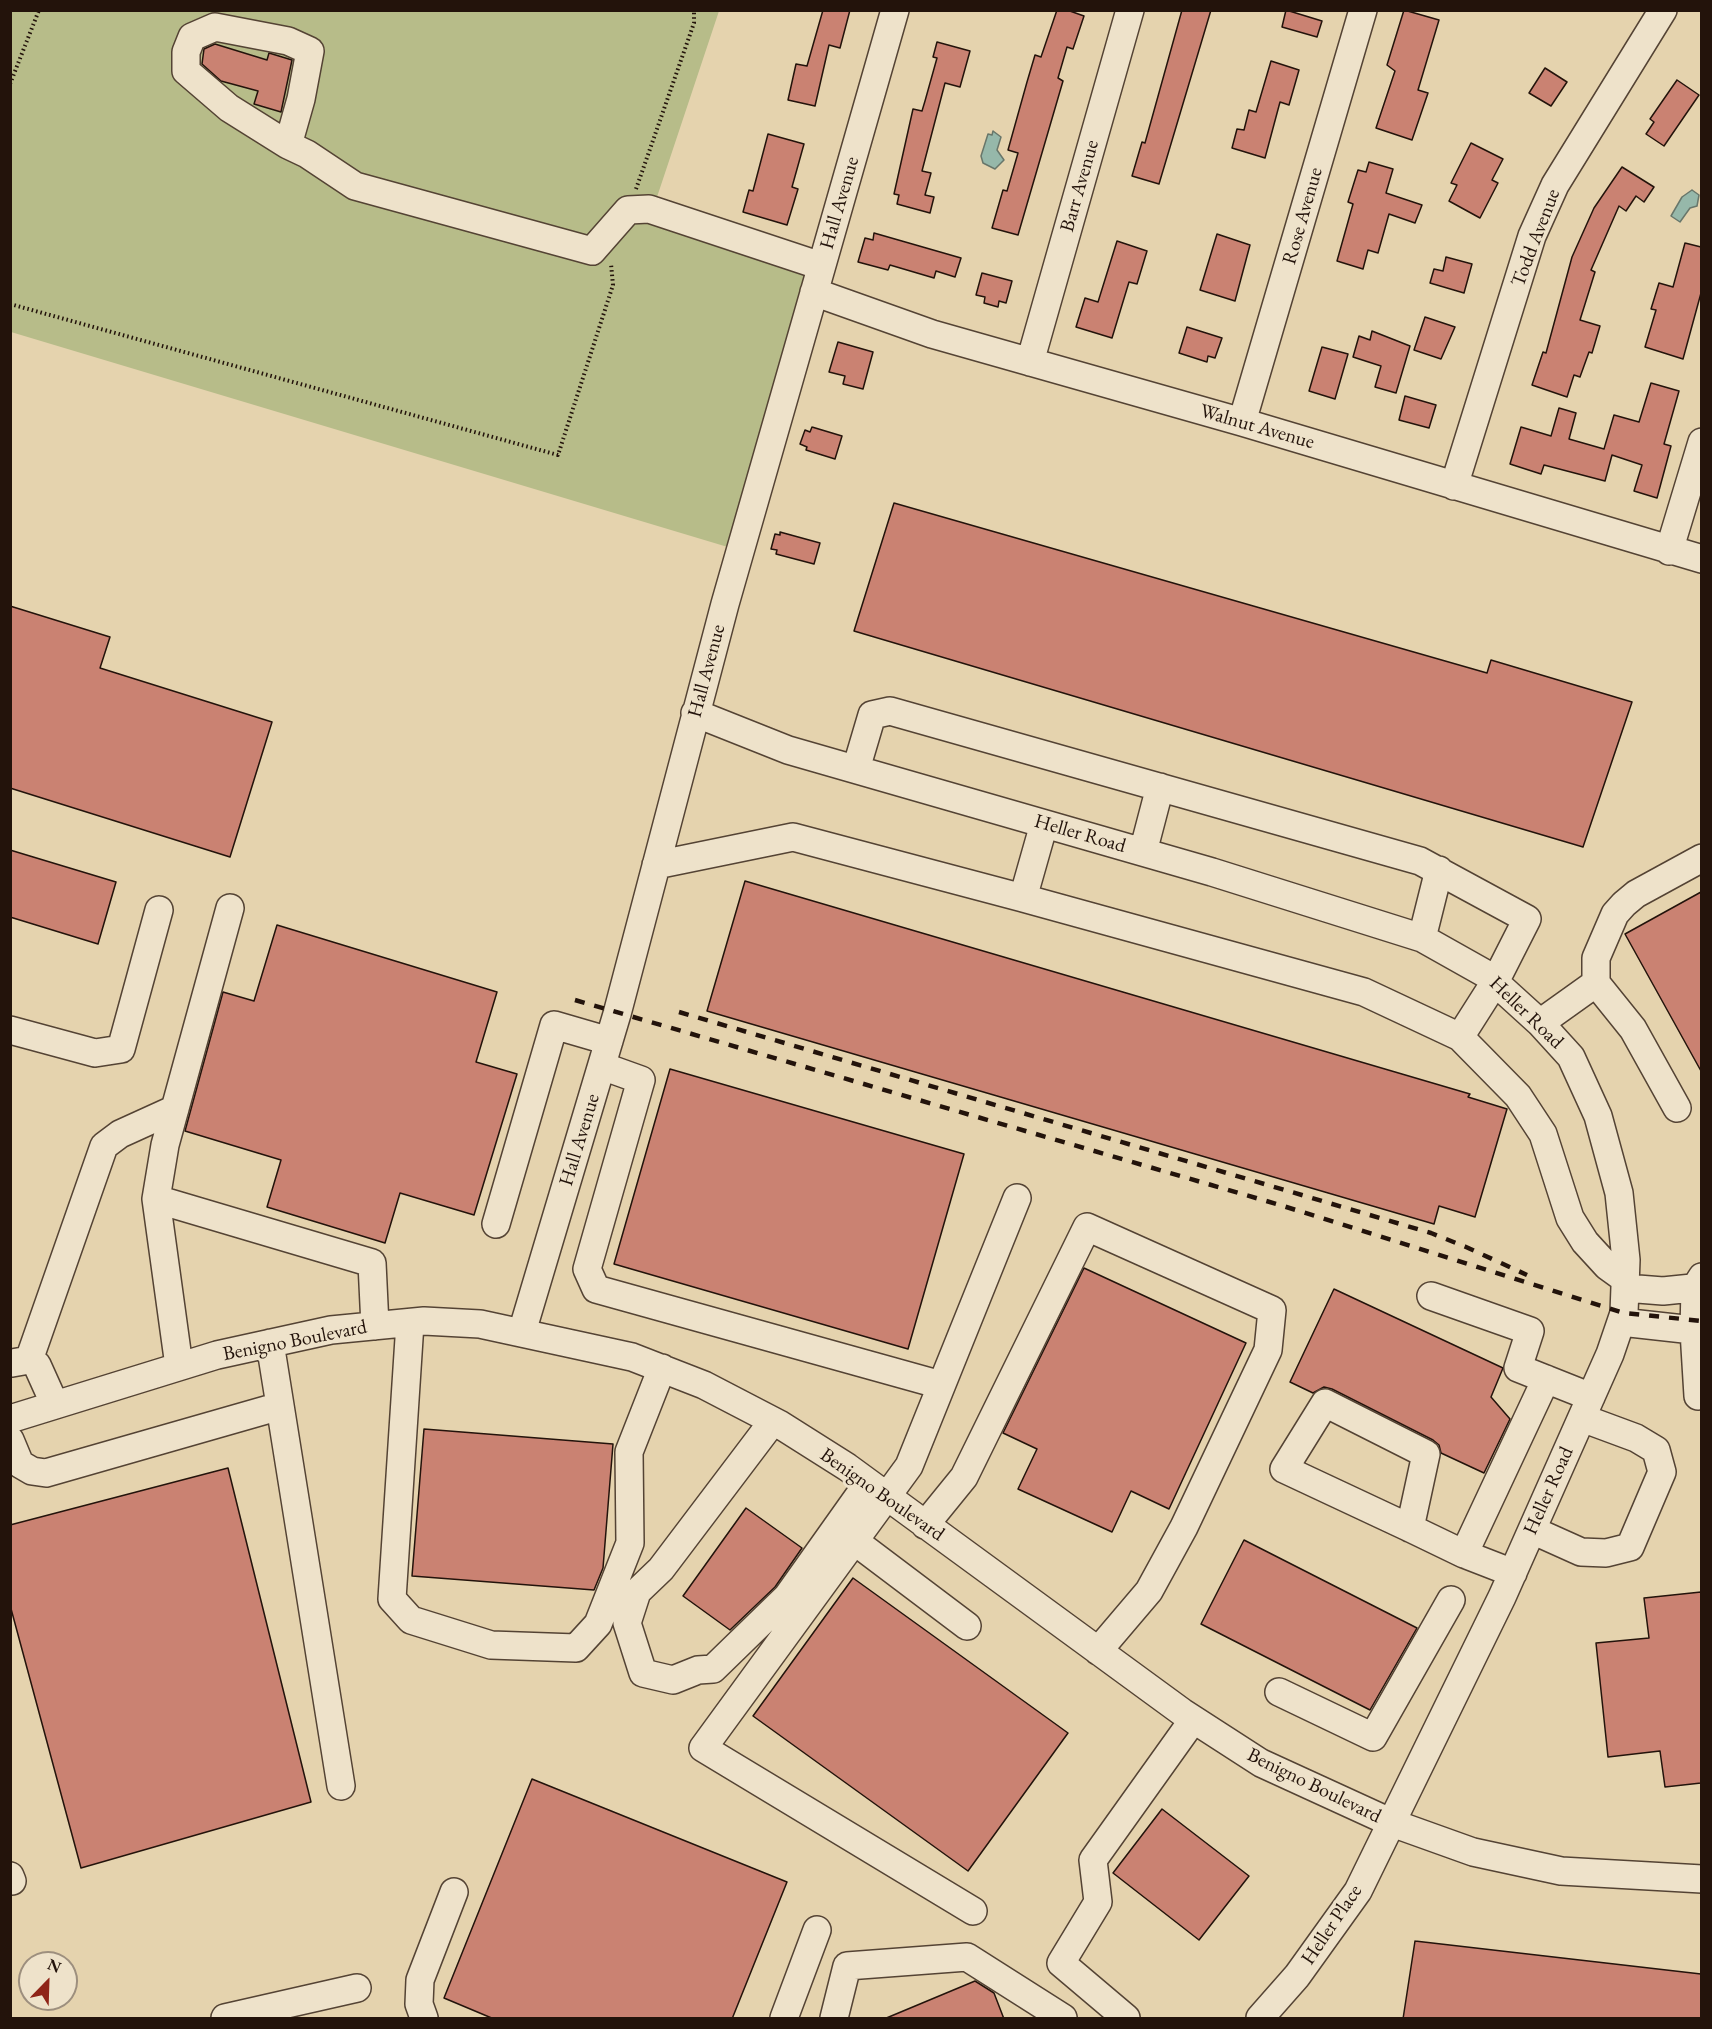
<!DOCTYPE html>
<style>
body{margin:0}
#map{position:relative;width:1712px;height:2029px;overflow:hidden;background:#e5d3ae;font-family:"EB Garamond",serif}
canvas{display:block}
.frame{position:absolute;inset:0;border:12px solid #23130b;pointer-events:none}
.north{position:absolute;left:18px;top:1951px;width:60px;height:60px;box-sizing:border-box;background:#eee2ca;border:2px solid #9d8f7e;border-radius:50%;rotate:23deg;font-size:16px;font-weight:700;line-height:24px;text-align:center;color:#23130b}
.north::after{content:'';display:block;margin:auto;width:21px;height:27px;background:#8f2418;clip-path:polygon(50% 0,100% 100%,50% 72%,0 100%)}
</style>
<div id="map">
<canvas width="1712" height="2029"></canvas>
<div class="frame"></div>
<div class="north">N</div>
</div>
<script>
const context = document.querySelector('canvas').getContext('2d');
context.lineJoin = 'round';
function paint(path, color) { context.fillStyle = color; context.fill(path, 'evenodd'); }
const shape = rows => new Path2D(rows.map(r => 'M' + r).join(''));
function stroke(path, color, width, dash) { context.strokeStyle = color; context.lineWidth = width; context.lineCap = dash ? 'butt' : 'round'; context.setLineDash(dash || []); context.stroke(path); }
function label(font, color, halo, rows, align = 'center') {
  context.font = font + ' "EB Garamond",serif'; context.lineWidth = 6; context.setLineDash([]); context.textBaseline = 'middle'; context.strokeStyle = halo; context.fillStyle = color; for (const [text, x, y, turn = 0] of rows) {
    context.save(); context.translate(x, y); context.rotate((+turn || 0) * Math.PI / 180); context.textAlign = isNaN(turn) ? turn : align; if (halo) context.strokeText(text, 0, 0); context.fillText(text, 0, 0); context.restore();
  }
}
paint(shape([
 [10,11,719,11,655,203,820,260,741,551,11,332]
]), '#b7bc89');
const water = shape([
 [993,131,1001,137,997,150,1004,160,995,169,983,163,981,156,988,134,992,135,993,131],
 [1692,190,1699,195,1697,206,1690,208,1680,222,1671,216,1682,197,1692,190]
]);
paint(water, '#96b8aa');
stroke(water, '#68766a', 1.5);
const building = shape([
 [823,10,850,10,840,48,829,45,815,106,788,100,796,64,807,66,823,10],
 [1057,10,1067,10,1084,16,1073,49,1067,47,1058,78,1063,81,1018,235,992,228,1003,190,1007,191,1018,153,1008,150,1027,82,1035,55,1041,57,1057,10],
 [1182,10,1211,10,1159,184,1132,176,1142,142,1145,143,1182,10],
 [1286,10,1322,21,1317,37,1282,27,1286,10],
 [1404,10,1439,20,1418,90,1428,93,1412,140,1376,128,1395,71,1387,65,1404,10],
 [937,42,970,51,960,87,945,83,922,171,931,173,925,195,934,197,930,213,897,204,899,195,894,194,913,109,922,111,925,101,937,58,933,57,937,42],
 [215,44,267,60,269,53,292,60,281,112,254,104,258,91,221,81,202,64,204,49,215,44],
 [1271,61,1299,70,1289,105,1280,102,1265,158,1232,148,1237,129,1244,130,1249,110,1256,112,1271,61],
 [1545,68,1567,82,1551,106,1529,93,1545,68],
 [1677,80,1699,95,1664,146,1646,134,1654,122,1650,119,1677,80],
 [768,134,804,144,792,187,798,189,787,225,743,212,749,190,753,191,768,134],
 [1471,143,1503,159,1492,180,1498,183,1480,218,1449,201,1457,185,1451,183,1471,143],
 [1369,162,1393,169,1386,193,1422,205,1415,223,1389,214,1378,253,1368,250,1363,269,1337,261,1353,204,1348,202,1358,170,1366,172,1369,162],
 [1622,167,1654,187,1644,202,1636,196,1626,211,1619,206,1591,270,1595,272,1580,320,1600,326,1592,353,1589,352,1580,377,1574,375,1567,397,1532,385,1543,352,1546,353,1572,257,1594,208,1622,167],
 [874,233,961,258,955,277,936,271,934,278,890,265,888,270,858,262,865,238,873,240,874,233],
 [1217,234,1250,245,1235,301,1200,290,1217,234],
 [1117,241,1147,251,1137,284,1129,282,1112,338,1076,327,1085,298,1098,302,1117,241],
 [1685,243,1701,247,1701,293,1683,359,1645,347,1656,310,1651,309,1659,283,1673,287,1685,243],
 [1446,257,1472,264,1464,293,1430,283,1434,269,1443,271,1446,257],
 [982,273,1012,281,1006,303,999,301,998,307,984,303,985,297,976,295,982,273],
 [1425,317,1455,327,1441,359,1414,350,1425,317],
 [1187,327,1222,338,1215,358,1208,356,1207,362,1179,353,1187,327],
 [1372,331,1410,346,1396,393,1375,387,1381,366,1353,357,1359,336,1370,340,1372,331],
 [838,342,873,352,863,389,843,384,845,376,829,372,838,342],
 [1322,347,1348,354,1335,399,1309,391,1322,347],
 [1651,383,1679,391,1664,444,1671,446,1657,498,1634,491,1642,465,1612,455,1605,481,1544,465,1541,474,1510,464,1521,427,1551,436,1559,408,1576,413,1569,439,1604,449,1614,415,1639,422,1651,383],
 [1405,396,1436,405,1429,428,1399,420,1405,396],
 [812,427,842,436,835,459,806,450,807,447,800,444,805,430,810,432,812,427],
 [894,503,1487,673,1491,660,1632,702,1583,847,854,631,894,503],
 [780,532,820,543,814,564,776,554,777,550,771,549,775,534,780,535,780,532],
 [10,606,110,637,100,668,272,722,230,857,10,788,10,606],
 [10,850,116,882,98,944,10,917,10,850],
 [745,881,1470,1094,1468,1097,1507,1109,1475,1217,1439,1206,1434,1224,707,1011,745,881],
 [1701,892,1701,1071,1625,934,1701,892],
 [277,925,497,992,476,1062,517,1074,474,1215,400,1193,385,1243,267,1207,281,1160,185,1131,223,992,254,1001,277,925],
 [670,1069,964,1154,908,1349,614,1264,670,1069],
 [1084,1268,1246,1343,1169,1509,1131,1491,1112,1532,1018,1489,1037,1449,1003,1433,1084,1268],
 [1334,1289,1503,1368,1491,1397,1510,1419,1484,1473,1441,1453,1439,1445,1433,1440,1332,1389,1324,1387,1313,1393,1290,1382,1334,1289],
 [424,1429,613,1444,603,1568,594,1590,412,1576,424,1429],
 [228,1468,311,1802,81,1868,10,1605,10,1525,228,1468],
 [746,1508,802,1548,775,1587,730,1630,683,1596,746,1508],
 [1244,1540,1417,1628,1370,1710,1201,1624,1244,1540],
 [853,1578,1068,1733,968,1871,753,1716,853,1578],
 [1701,1592,1701,1783,1665,1787,1660,1751,1608,1757,1596,1643,1649,1638,1644,1598,1701,1592],
 [532,1779,787,1882,732,2019,494,2019,444,1998,532,1779],
 [1162,1809,1249,1876,1199,1940,1113,1873,1162,1809],
 [1415,1941,1701,1974,1701,2019,1403,2019,1415,1941],
 [975,1981,994,1993,1004,2019,884,2019,975,1981]
]);
paint(building, '#ca8272');
stroke(building, '#23130b', 1.5);
const minor = shape([
 [288,145,229,108,186,71,186,52,192,37,215,27,288,41,310,51,301,99,288,145,307,154,355,186,592,251,628,210,649,209,821,266],
 [814,292,932,334,1242,422,1702,559],
 [1030,362,1130,10],
 [1242,422,1363,10],
 [1454,486,1532,236,1555,185,1663,10],
 [1669,551,1702,442],
 [695,713,788,750,1212,872,1422,938,1486,974,1540,1023,1571,1057,1598,1116,1619,1193,1626,1260,1624,1313,1610,1354,1502,1597,1358,1891,1297,1976,1260,2018],
 [856,769,872,715,890,711,1420,861,1527,919,1495,982,1460,1037,1364,992,1023,898],
 [1143,852,1160,787],
 [656,865,793,837,1023,898,1044,824],
 [230,908,165,1145,156,1199,372,1263,375,1326],
 [1422,938,1439,870],
 [1596,983,1596,958,1615,914,1624,904,1636,894,1702,858],
 [1540,1023,1596,983,1633,1029,1677,1108],
 [10,1030,95,1053,121,1049,159,910],
 [1460,1037,1518,1096,1543,1134,1570,1218,1585,1242,1607,1266,1625,1279],
 [602,1066,641,1080,587,1269,596,1289,941,1385],
 [156,1199,179,1366],
 [496,1224,554,1025,609,1041],
 [1625,1288,1663,1291,1702,1287],
 [1431,1296,1530,1331,1518,1368,1591,1397],
 [1621,1322,1702,1331],
 [410,1323,392,1599,411,1620,491,1645,576,1648,598,1624,630,1543,629,1452,662,1368],
 [522,1332,617,1014,725,604,895,10],
 [270,1343,341,1786],
 [29,1360,104,1146,120,1134,175,1109],
 [12,1363,29,1360,37,1365,55,1405],
 [1698,1396,1694,1331,1695,1288,1702,1277],
 [10,1419,217,1355,331,1330,424,1321,480,1324,632,1357,704,1385,779,1424,847,1467,1182,1712,1261,1763,1392,1823,1473,1852,1561,1871,1702,1879],
 [773,1421,661,1569,637,1592,627,1623,643,1673,673,1680,698,1670,713,1669,787,1597,868,1483],
 [10,1440,20,1464,32,1471,46,1473,280,1406],
 [925,1525,964,1477,1087,1227,1272,1310,1268,1350,1184,1527,1149,1591,1098,1651],
 [1410,1528,1426,1454,1325,1403,1284,1469,1410,1528,1464,1554,1546,1379],
 [1532,1530,1581,1552,1606,1553,1630,1547,1662,1472,1656,1450,1636,1438,1582,1418],
 [853,1540,967,1626],
 [1464,1554,1513,1573],
 [1279,1692,1373,1737,1451,1600],
 [10,1876,12,1881],
 [973,1911,703,1748,909,1466,1017,1198],
 [225,2018,357,1988],
 [424,2018,419,2004,420,1980,454,1892],
 [784,2018,817,1930],
 [834,2018,847,1966,967,1957,1063,2018],
 [1126,2018,1061,1963,1098,1902,1093,1860,1193,1720]
]);
stroke(minor, '#544334', 30);
stroke(shape([
 [10,84,39,10],
 [636,189,694,23,694,10],
 [10,304,558,455,613,285,611,264]
]), '#23130b', 4, [1.5, 3]);
stroke(minor, '#eee2ca', 27);
stroke(shape([
 [575,1000,1280,1205,1624,1313,1702,1321],
 [679,1012,1431,1233,1466,1247,1527,1275]
]), '#23130b', 4.5, [10, 10]);
label('20px', '#23130b', '#eee2ca', [
 ["Barr Avenue",1080,186,-74],
 ["Hall Avenue",840,203,-74],
 ["Rose Avenue",1303,216,-74],
 ["Todd Avenue",1536,238,-69],
 ["Walnut Avenue",1257,427,16],
 ["Hall Avenue",707,671,-75],
 ["Heller Road",1080,834,16],
 ["Heller Road",1526,1013,44],
 ["Hall Avenue",580,1140,-73],
 ["Benigno Boulevard",295,1341,-11],
 ["Heller Road",1549,1491,-66],
 ["Benigno Boulevard",882,1495,35],
 ["Benigno Boulevard",1314,1786,26],
 ["Heller Place",1332,1925,-56]
]);
</script>
